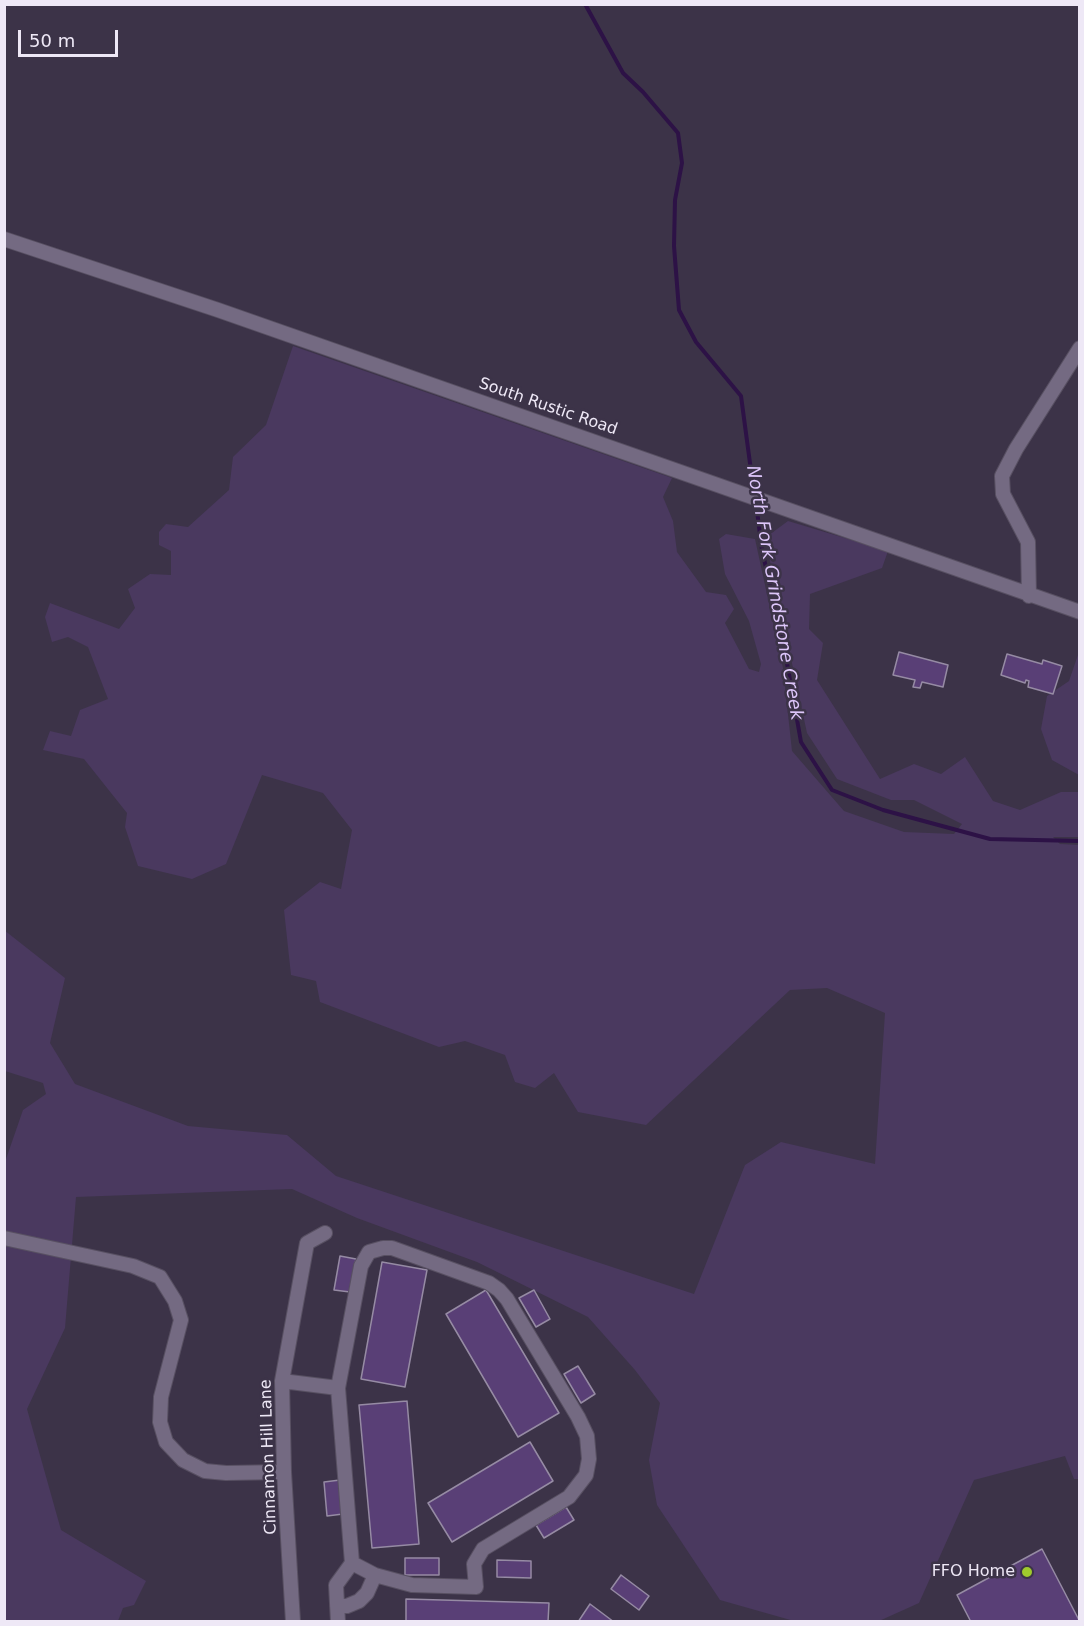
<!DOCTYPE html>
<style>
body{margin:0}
#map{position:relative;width:1084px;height:1626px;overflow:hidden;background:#3c3348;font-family:"DejaVu Sans",sans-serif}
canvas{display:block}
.frame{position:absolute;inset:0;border:6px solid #eee8f6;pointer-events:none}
.scale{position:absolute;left:18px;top:30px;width:100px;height:27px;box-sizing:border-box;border:3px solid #eee8f6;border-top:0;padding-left:8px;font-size:18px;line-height:21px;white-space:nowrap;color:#eee8f6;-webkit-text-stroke:4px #3c3348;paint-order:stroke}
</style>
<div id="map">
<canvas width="1084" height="1626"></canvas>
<div class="frame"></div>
<div class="scale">50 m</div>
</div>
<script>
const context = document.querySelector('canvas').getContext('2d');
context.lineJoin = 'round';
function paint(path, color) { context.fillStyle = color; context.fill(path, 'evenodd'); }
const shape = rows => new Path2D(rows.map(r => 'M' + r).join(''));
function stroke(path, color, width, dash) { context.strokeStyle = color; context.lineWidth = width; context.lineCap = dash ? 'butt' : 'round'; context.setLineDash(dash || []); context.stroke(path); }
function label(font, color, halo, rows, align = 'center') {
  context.font = font + ' "DejaVu Sans",sans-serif'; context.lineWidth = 5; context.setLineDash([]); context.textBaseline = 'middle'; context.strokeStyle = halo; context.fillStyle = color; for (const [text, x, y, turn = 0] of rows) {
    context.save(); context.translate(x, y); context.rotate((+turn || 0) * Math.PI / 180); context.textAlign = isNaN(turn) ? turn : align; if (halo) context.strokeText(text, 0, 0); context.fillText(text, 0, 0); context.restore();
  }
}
paint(shape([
 [293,346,672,478,663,497,673,521,677,552,706,592,726,595,734,609,725,623,749,669,759,672,761,664,749,621,725,574,719,539,726,534,755,539,783,668,792,751,844,811,904,832,954,834,962,824,914,800,891,800,837,779,807,733,765,538,788,521,888,551,882,568,810,594,809,629,823,643,817,680,880,779,914,764,941,774,965,757,993,801,1020,810,1061,792,1079,792,1079,837,1053,837,1060,844,1080,845,1079,1479,1074,1479,1065,1456,974,1480,919,1603,879,1621,794,1621,720,1600,657,1505,649,1460,660,1403,635,1370,588,1317,477,1262,357,1218,292,1189,76,1197,65,1328,27,1409,61,1530,146,1581,134,1605,123,1608,118,1621,5,1621,5,1162,23,1110,46,1094,43,1083,5,1071,4,930,65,978,50,1043,75,1084,188,1126,287,1135,336,1176,694,1294,745,1165,781,1142,875,1164,885,1013,827,988,790,990,646,1125,578,1112,554,1073,535,1088,515,1082,505,1055,465,1041,439,1047,320,1002,316,981,291,975,284,910,320,882,341,889,352,830,323,793,262,775,226,864,192,879,138,866,125,827,127,813,84,759,43,750,50,731,71,736,80,710,108,699,88,647,68,637,52,642,45,617,50,603,119,629,135,608,128,589,150,574,171,575,171,551,159,545,159,532,166,524,188,527,229,490,233,457,266,425],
 [1079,652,1079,775,1052,760,1041,729,1047,696,1069,681]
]), '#4a395f');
stroke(shape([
 [585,4,623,73,643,92,678,133,682,163,675,200,674,246,679,310,696,342,741,396,754,493],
 [756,503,762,550,785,652,801,742,832,790,883,810,990,839,1080,841]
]), '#2d1246', 4);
const building = shape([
 [899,652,948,665,943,687,922,682,920,688,913,687,915,680,893,675,899,652],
 [1007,654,1042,664,1043,660,1062,666,1053,694,1028,687,1029,681,1026,680,1025,683,1001,675,1007,654],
 [340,1256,356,1259,350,1292,334,1290,340,1256],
 [382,1262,427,1270,405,1387,361,1379,382,1262],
 [486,1290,559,1413,518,1437,446,1314,486,1290],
 [534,1290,550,1319,536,1327,519,1298,534,1290],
 [578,1366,595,1394,581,1403,564,1374,578,1366],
 [407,1401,419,1544,372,1548,359,1405,407,1401],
 [530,1442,553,1481,452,1542,428,1503,530,1442],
 [340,1480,343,1514,327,1516,324,1482,340,1480],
 [566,1507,574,1520,544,1538,536,1525,566,1507],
 [1042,1549,1080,1622,971,1622,957,1595,1042,1549],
 [405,1558,439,1558,439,1575,405,1575,405,1558],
 [497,1560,531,1561,531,1578,497,1577,497,1560],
 [621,1575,649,1596,639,1610,611,1589,621,1575],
 [406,1599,549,1603,548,1622,406,1622,406,1599],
 [590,1604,614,1622,578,1622,590,1604]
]);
paint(building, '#593f76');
stroke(building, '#968ba4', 1.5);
const minor = shape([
 [4,239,218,310,1080,612],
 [1029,596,1028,542,1003,494,1002,476,1016,449,1080,348],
 [4,1238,133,1266,160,1277,175,1301,181,1320,161,1397,160,1422,166,1442,183,1460,205,1471,226,1473,284,1472],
 [383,1248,392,1248,489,1283,499,1290,507,1299,578,1417,587,1436,589,1459,586,1475,569,1497,483,1549,474,1564,476,1587,412,1585,375,1575,352,1563,338,1388,361,1266,369,1252,383,1248],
 [282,1381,338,1388],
 [337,1606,347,1606,359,1601,367,1593,375,1575],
 [293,1622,284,1472,282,1381,307,1243,325,1233],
 [338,1622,336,1585,352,1563]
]);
stroke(minor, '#585062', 16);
stroke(minor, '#746a82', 14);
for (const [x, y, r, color] of [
 [1027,1572,6,"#9fca2d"]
]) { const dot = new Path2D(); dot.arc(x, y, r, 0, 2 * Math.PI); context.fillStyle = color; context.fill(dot); stroke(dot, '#3c3348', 2); }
label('16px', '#eee8f6', '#3c3348', [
 ["South Rustic Road",548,407,19],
 ["Cinnamon Hill Lane",269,1457,-92]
]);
label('16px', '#eee8f6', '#3c3348', [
 ["FFO Home",1015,1572]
], 'right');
label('italic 18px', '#ddc6fa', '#3c3348', [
 ["North Fork Grindstone Creek",774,593,80]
]);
</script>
